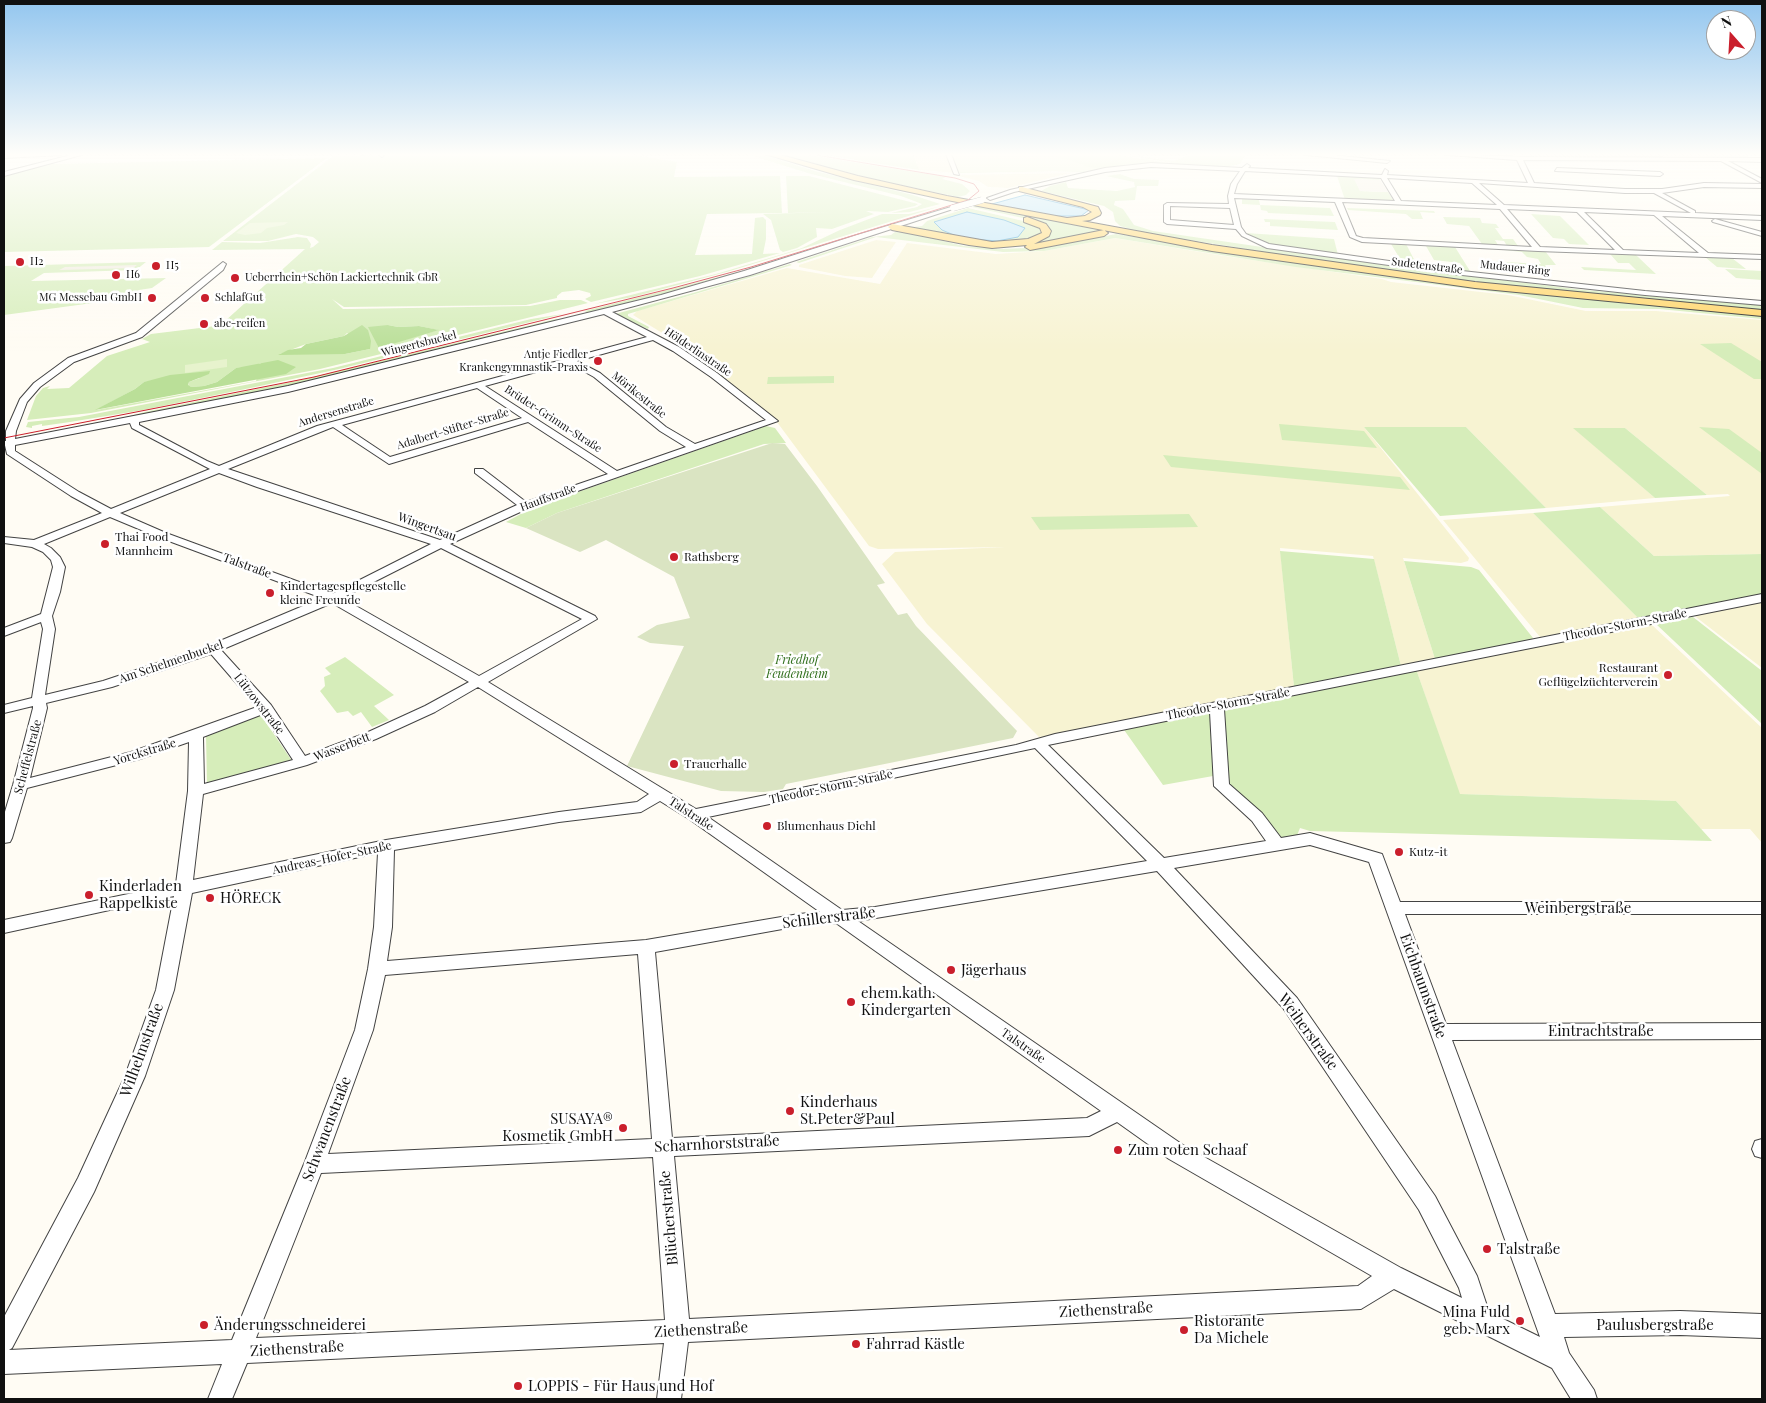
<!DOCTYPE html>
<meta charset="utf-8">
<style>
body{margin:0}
#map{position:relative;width:1766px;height:1403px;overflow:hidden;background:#fffcf4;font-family:"Playfair Display",serif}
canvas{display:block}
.frame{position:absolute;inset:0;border:5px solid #101010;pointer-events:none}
.north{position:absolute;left:1706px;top:10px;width:50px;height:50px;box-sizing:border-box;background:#fff;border:1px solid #9f9f9f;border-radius:50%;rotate:341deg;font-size:14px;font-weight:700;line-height:20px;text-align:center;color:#101010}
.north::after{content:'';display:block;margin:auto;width:18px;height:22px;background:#ca1f2c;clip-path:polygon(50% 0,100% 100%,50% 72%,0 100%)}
</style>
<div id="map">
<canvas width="1766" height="1403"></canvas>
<div class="frame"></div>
<div class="north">N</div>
</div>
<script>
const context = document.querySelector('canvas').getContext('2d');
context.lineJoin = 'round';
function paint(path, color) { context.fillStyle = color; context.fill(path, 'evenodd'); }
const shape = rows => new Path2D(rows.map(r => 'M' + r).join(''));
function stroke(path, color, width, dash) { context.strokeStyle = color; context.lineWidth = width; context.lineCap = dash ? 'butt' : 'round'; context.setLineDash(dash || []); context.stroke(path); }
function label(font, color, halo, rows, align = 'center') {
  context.font = font + ' "Playfair Display",serif'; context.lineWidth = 5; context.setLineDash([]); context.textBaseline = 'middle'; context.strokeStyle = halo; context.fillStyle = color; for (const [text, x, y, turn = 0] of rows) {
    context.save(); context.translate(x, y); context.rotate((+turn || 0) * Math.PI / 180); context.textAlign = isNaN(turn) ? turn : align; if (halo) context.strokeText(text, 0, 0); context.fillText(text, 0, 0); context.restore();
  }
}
paint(shape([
 [913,154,946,154,955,173,919,170],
 [1071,173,1008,188,988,187,979,181,954,175],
 [1115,238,1218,255,1382,279,1391,282,1508,295,1586,311,1656,311,1762,320,1762,554,1654,556,1600,507,1730,496,1728,494,1707,495,1625,428,1574,428,1655,498,1546,508,1466,427,1364,427,1469,558,1468,561,1461,563,1403,558,1435,659,1553,644,1652,625,1762,728,1762,843,1750,829,1701,829,1676,801,1459,794,1416,669,1401,666,1373,556,1280,548,1294,687,1051,736,1039,737,927,624,882,564,895,552,1005,547,878,549,869,546,774,418,685,349,685,347,633,315,637,311,787,268,880,284,907,243,996,254,1044,251],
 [876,240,896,242,872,278,845,276,799,267,799,265],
 [1533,513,1639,619,1540,637,1443,520],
 [1762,600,1762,668,1692,614]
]), '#f7f3d2');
paint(shape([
 [419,154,629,154,677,162,674,177,780,176,782,213,707,214,695,255,752,254,755,218,763,217,766,220,766,239,763,254,780,253,700,276,591,302,585,299,591,296,590,293,579,290,562,292,557,296,557,298,526,305,344,307,332,299,343,309,348,309,530,306,560,300,581,300,588,303,320,369,91,413,27,420,36,396,43,388,50,386,47,389,69,388,107,356,150,342,142,339,151,334,216,326,225,321,305,249,212,250,222,242,260,243,298,237,307,238,311,244,310,248,313,247,319,242,313,237,296,234,268,241,223,241,333,156],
 [388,325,398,327,419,326,438,330,379,347],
 [347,333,370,349,345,354,280,354,306,344,344,336],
 [261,363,256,381,96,410,135,389,144,382,200,378,189,382,188,386,191,387,204,386,217,382,236,368,254,366],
 [747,154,761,154,815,171,913,195,940,204,910,212,891,213,917,207,922,204,901,196,811,174],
 [778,154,802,154,946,177,942,179,962,184,970,191,966,195,958,197,873,179],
 [822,154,913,154,919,170,874,163],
 [953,154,1112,154,1169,163,1129,164,1084,172,1054,171,961,173,957,172],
 [1120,154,1174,161,1191,154,1246,154,1240,164,1227,167,1178,164],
 [327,158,209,247,4,252,4,175,50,164],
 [1120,174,1134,179,1159,180,1158,186,1137,186,1135,200,1115,201,1114,205,1123,209,1134,225,1153,231,1405,268,1584,290,1762,305,1762,310,1581,294,1374,269,1145,233,1120,226,1115,221,1113,212,1104,206,1041,191,1050,186,1066,182,1068,188,1117,191,1135,187,1134,182,1106,176],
 [786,176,809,176,918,204,915,206,888,212,866,211,874,214,832,229,816,228,817,237,797,248,783,252,780,250,771,220,763,214,833,212,788,213],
 [1337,176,1379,178,1380,180,1355,179,1360,191,1388,192,1394,201,1345,200],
 [1242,199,1259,200,1260,205,1330,208,1334,216,1268,213,1267,211,1261,210,1260,205,1242,204],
 [941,206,730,271,633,297,594,304,716,274,783,254,802,248,840,230,882,214,909,214],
 [977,206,1059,222,1107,231,1027,246,991,246,973,244,1036,242,1049,235,1032,220,972,207],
 [946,207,948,207,679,291,588,313,585,311,742,271],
 [968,208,1036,224,1042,228,1043,234,1035,239,989,243,913,227,922,226,927,221],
 [1347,208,1434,211,1435,213,1420,212,1423,219,1412,219,1406,214,1348,210],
 [1531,214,1560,216,1589,245,1569,244,1564,239,1553,238],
 [1443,217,1480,218,1482,223,1496,224,1499,228,1495,228,1503,239,1513,239,1518,246,1507,246,1504,241,1495,240,1498,245,1482,244,1469,226,1447,224],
 [1264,219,1335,222,1338,230,1270,226,1270,222,1265,222],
 [895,232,910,233,964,246,1001,249,1049,247,1116,234,1334,268,1527,293,1762,316,1762,319,1659,309,1583,308,1519,295,1296,267,1115,238,1044,251,1003,252,876,237,799,263,796,262,872,237,891,235],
 [1246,233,1334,239,1338,255,1271,245],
 [1391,244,1406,244,1416,263,1402,262],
 [1426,246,1455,247,1470,271,1465,271,1460,263,1434,260],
 [1504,250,1545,251,1556,265,1545,265,1547,268,1490,264,1488,261,1541,264,1538,259,1527,257,1522,252],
 [1610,254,1636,255,1656,274,1584,270,1581,267,1636,270,1629,263,1618,263],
 [1705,257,1732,258,1746,269,1717,267],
 [146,262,136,270,44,273,31,281,166,278,152,288,139,290,130,298,4,315,4,266],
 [790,264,792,265,628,314,628,316,649,327,648,329,615,314,693,293],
 [1725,269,1762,271,1762,280,1736,278],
 [563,314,339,369,260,386,143,410,70,422,42,426,42,424,32,426,32,428,26,427,28,422,79,417,333,368,531,319],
 [556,319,563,319,285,388,90,425,89,424,110,421,145,412,301,380],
 [1731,343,1762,362,1762,379,1754,379,1700,344],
 [834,376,834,383,767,384,768,377],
 [1279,424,1364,431,1377,448,1282,440],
 [766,426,775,428,786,443,764,444,557,513,526,528,506,522,530,509],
 [1364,427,1466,427,1546,508,1440,516],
 [1699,427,1729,429,1762,453,1762,474],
 [1573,428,1625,428,1707,495,1655,498],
 [1163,455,1400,477,1410,490,1171,467],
 [1600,507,1654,556,1762,554,1762,595,1639,619,1533,513],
 [1189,514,1198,527,1040,530,1031,517],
 [1280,551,1374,559,1401,666,1294,687],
 [1404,561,1471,567,1479,570,1533,638,1531,640,1435,659],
 [1693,617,1762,671,1762,724,1656,624],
 [345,657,394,695,374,706,389,720,372,727,361,712,353,716,348,711,337,713,320,691,325,686,324,677,331,674,325,668],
 [1416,669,1460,794,1676,801,1712,841,1310,831,1300,828,1296,838,1285,840,1277,837,1258,809,1228,787,1229,780,1213,776,1163,785,1122,727],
 [261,715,292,761,207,785,206,736]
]), '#d6edba');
paint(shape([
 [362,325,368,330,371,341,370,349,345,354,278,355,288,350,301,348,306,344,344,336],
 [388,325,398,327,419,326,439,330,379,348,368,327],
 [278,360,296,367,286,374,95,410,135,389,144,382,170,375,210,371,209,374,189,382,188,385,191,387,204,386,217,382,236,368]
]), '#badf98');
paint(shape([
 [772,443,785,444,817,486,885,583,877,585,898,615,907,613,916,626,1017,731,1013,738,786,784,783,789,764,792,721,791,627,766,684,646,650,643,637,637,657,625,690,618,674,577,606,540,580,552,526,528,557,513]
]), '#dae4c2');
paint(shape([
 [950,154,1046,154,1085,165,1083,166,1100,169,1089,171,959,172],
 [288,222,284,225,267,228,261,233,245,235,236,233,250,223],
 [227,359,227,367,185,373,185,365]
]), '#e7f3cd');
paint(shape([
 [1354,179,1380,180,1388,192,1360,191],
 [137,265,133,268,59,270,65,267]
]), '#f1ece1');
const water = shape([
 [1025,195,1089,210,1081,216,1055,216,992,204,1025,195],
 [967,212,1004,220,1025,228,1018,237,997,241,961,238,942,230,934,222,967,212]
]);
paint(water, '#b5e2fa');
stroke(water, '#389cd5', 1);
const minor = shape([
 [4,154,60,154,61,155,4,158,4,154],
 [75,154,85,154,4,176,4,172,75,154],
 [385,154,382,157,379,155,380,154,385,154],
 [946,154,951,154,959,175,954,174,946,154],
 [1297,154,1323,154,1390,161,1387,163,1297,154],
 [1436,154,1534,157,1762,158,1762,162,1728,161,1762,179,1762,183,1721,161,1523,160,1534,183,1625,189,1662,189,1704,183,1762,184,1762,188,1704,187,1662,193,1695,211,1695,213,1762,216,1762,220,1662,216,1708,253,1762,255,1762,259,1538,251,1362,242,1350,237,1335,202,1234,198,1241,227,1246,234,1269,244,1453,270,1645,291,1762,301,1762,305,1645,295,1453,274,1267,248,1242,236,1236,229,1167,224,1164,222,1164,205,1167,203,1229,204,1228,196,1231,184,1240,171,1151,167,1105,172,1014,192,990,200,987,198,1010,190,1105,168,1151,163,1242,168,1247,164,1250,166,1248,168,1382,175,1385,169,1388,171,1387,175,1528,183,1517,160,1436,154],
 [1245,171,1381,178,1395,201,1234,194,1237,184,1245,171],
 [1387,178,1472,183,1497,205,1401,201,1387,178],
 [1479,183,1625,193,1654,193,1691,213,1504,205,1479,183],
 [1342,202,1500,209,1532,247,1363,238,1356,236,1342,202],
 [1170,206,1230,208,1234,225,1170,220,1170,206],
 [1507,209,1577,212,1615,250,1540,247,1507,209],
 [1584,212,1654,215,1699,253,1623,250,1584,212],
 [1557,168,1660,172,1663,174,1660,176,1555,171,1557,168],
 [951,207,956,208,750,275,612,312,679,347,717,373,778,421,529,508,450,544,595,616,597,619,488,682,696,809,1016,745,1055,734,1762,594,1762,602,1224,709,1229,784,1262,813,1281,838,1310,833,1382,854,1400,902,1762,902,1762,914,1405,914,1446,1024,1762,1023,1762,1039,1452,1040,1555,1314,1680,1311,1762,1314,1762,1338,1680,1335,1564,1337,1569,1353,1594,1390,1597,1399,1571,1399,1552,1368,1394,1289,1361,1309,688,1342,681,1399,657,1399,664,1343,247,1363,232,1399,208,1399,222,1364,4,1374,4,1317,78,1178,125,1076,156,990,174,896,4,933,4,920,176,884,188,791,189,742,140,759,27,788,12,838,10,842,4,843,4,815,13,785,33,708,33,706,4,713,4,705,32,698,43,629,41,622,4,636,4,628,41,614,53,567,51,560,43,552,32,547,4,543,4,537,34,540,102,513,71,496,7,454,4,441,6,441,6,431,20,399,34,383,68,358,136,333,223,262,226,264,223,270,142,337,74,362,40,387,27,402,16,431,15,439,288,386,661,295,744,271,857,235,951,207],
 [604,314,647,337,317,426,219,466,207,461,139,425,139,422,288,392,604,314],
 [653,340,673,351,711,377,766,420,695,444,666,427,600,373,577,361,653,340],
 [569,363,594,377,660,431,686,447,617,471,485,386,569,363],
 [477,388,522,418,390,457,342,425,477,388],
 [528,422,608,474,526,502,483,469,475,469,475,473,517,505,440,540,228,469,333,427,389,464,528,422],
 [130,423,132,428,210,469,111,509,79,492,15,451,15,445,130,423],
 [219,473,257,487,431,544,332,594,166,533,120,513,219,473],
 [110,517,158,537,322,598,208,646,103,681,45,695,55,629,52,616,60,592,65,567,60,557,51,548,44,544,110,517],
 [441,548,582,619,479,676,342,598,441,548],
 [332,603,469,682,425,706,366,733,305,756,271,705,221,650,332,603],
 [211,654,257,707,131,752,30,778,47,708,46,703,112,687,211,654],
 [478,687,649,794,637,802,559,812,386,840,193,880,203,794,307,765,376,739,435,712,478,687],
 [1210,712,1214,786,1252,821,1266,841,1164,858,1048,745,1210,712],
 [263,714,293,760,204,784,203,737,263,714],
 [1035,748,1147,861,875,907,842,910,708,817,1035,748],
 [660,801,689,819,820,912,799,914,646,940,387,961,392,927,394,850,559,822,641,812,660,801],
 [1310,845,1369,862,1540,1337,1489,1312,1477,1276,1435,1196,1297,998,1174,868,1310,845],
 [378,853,374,927,368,969,355,1030,304,1164,232,1340,9,1350,12,1348,94,1192,145,1076,174,990,192,893,378,853],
 [1157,871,1283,1008,1419,1210,1459,1288,1462,1298,1401,1268,1183,1145,858,921,1157,871],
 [836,923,1101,1111,1087,1118,672,1138,655,952,799,926,836,923],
 [638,954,652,1139,328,1154,373,1030,385,975,638,954],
 [1117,1122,1169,1159,1372,1276,1358,1286,689,1319,674,1156,1089,1136,1117,1122],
 [653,1157,665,1320,256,1338,321,1173,653,1157],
 [1715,219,1762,232,1762,236,1713,222,1712,221,1715,219],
 [1762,1139,1762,1158,1755,1156,1752,1149,1755,1141,1762,1139]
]);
const major = shape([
 [765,154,777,154,858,176,947,196,1067,218,1085,216,1092,212,1083,207,1019,191,1019,187,1022,187,1098,207,1101,213,1100,215,1090,220,1082,221,1212,245,1475,282,1762,310,1762,316,1475,288,1212,251,947,200,854,180,765,154],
 [1027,217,1046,224,1051,231,1049,236,1034,244,1104,230,1108,233,1104,236,1030,250,1025,247,1027,245,992,248,969,245,892,230,888,227,892,224,992,242,1028,239,1042,233,1040,228,1024,222,1024,218,1027,217]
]);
stroke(minor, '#434343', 2);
stroke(major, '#212121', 2);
paint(minor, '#fff');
paint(major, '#ffd464');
stroke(shape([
 [4,438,314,377,673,288,751,267,968,200,979,191,974,184,955,178,810,154]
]), '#ca1f2c', 1);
const minorBridge = shape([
 [953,208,982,200]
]);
stroke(minorBridge, '#434343', 7, []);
stroke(minorBridge, '#fff', 6);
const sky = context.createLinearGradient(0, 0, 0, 351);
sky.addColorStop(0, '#93c6ef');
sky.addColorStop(0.44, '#fffefa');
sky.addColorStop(1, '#fffefa00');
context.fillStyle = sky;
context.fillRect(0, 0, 1766, 351);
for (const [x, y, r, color] of [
 [20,262,5,"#ca1f2c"],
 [156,266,5,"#ca1f2c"],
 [116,275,5,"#ca1f2c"],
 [235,278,5,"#ca1f2c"],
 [152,298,5,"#ca1f2c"],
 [205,298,5,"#ca1f2c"],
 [204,324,5,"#ca1f2c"],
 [598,361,5,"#ca1f2c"],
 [105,544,5,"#ca1f2c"],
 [674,557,5,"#ca1f2c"],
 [270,593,5,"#ca1f2c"],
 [1668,675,5,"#ca1f2c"],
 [674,764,5,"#ca1f2c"],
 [767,826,5,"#ca1f2c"],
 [1399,852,5,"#ca1f2c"],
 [89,895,5,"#ca1f2c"],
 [210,898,5,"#ca1f2c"],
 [951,970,5,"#ca1f2c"],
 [851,1002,5,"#ca1f2c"],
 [790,1111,5,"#ca1f2c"],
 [623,1128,5,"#ca1f2c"],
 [1118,1150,5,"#ca1f2c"],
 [1487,1249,5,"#ca1f2c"],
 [1520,1321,5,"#ca1f2c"],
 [204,1325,5,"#ca1f2c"],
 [1184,1330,5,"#ca1f2c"],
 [856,1344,5,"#ca1f2c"],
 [518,1386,5,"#ca1f2c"]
]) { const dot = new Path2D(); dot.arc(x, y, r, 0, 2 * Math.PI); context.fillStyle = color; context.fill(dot); stroke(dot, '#fff', 2); }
label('11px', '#101010', '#fff', [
 ["H2",30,262],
 ["H5",166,266],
 ["H6",126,275],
 ["Ueberrhein+Schön Lackiertechnik GbR",245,278],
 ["MG Messebau GmbH",142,298,"right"],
 ["SchlafGut",215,298],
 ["abc-reifen",214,324],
 ["Antje Fiedler",588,355,"right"],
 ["Krankengymnastik-Praxis",588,368,"right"]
], 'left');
label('11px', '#101010', '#fff', [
 ["Sudetenstraße",1427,266,7],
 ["Mudauer Ring",1515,268,6],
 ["Wingertsbuckel",419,344,-14],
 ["Hölderlinstraße",698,352,34],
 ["Mörikestraße",639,395,39],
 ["Andersenstraße",336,412,-17],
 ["Brüder-Grimm-Straße",553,419,33],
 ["Adalbert-Stifter-Straße",453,429,-17],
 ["Hauffstraße",548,498,-20]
]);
label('12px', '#101010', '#fff', [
 ["Wingertsau",427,527,20],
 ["Talstraße",247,566,20],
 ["Theodor-Storm-Straße",1625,625,-11],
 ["Am Schelmenbuckel",171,662,-19],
 ["Lützowstraße",259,704,52],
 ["Theodor-Storm-Straße",1228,704,-11],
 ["Wasserbett",342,747,-21],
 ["Yorckstraße",145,752,-17],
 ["Scheffelstraße",28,757,-75],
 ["Theodor-Storm-Straße",831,787,-12],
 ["Talstraße",691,814,33],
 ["Andreas-Hofer-Straße",332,858,-12],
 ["Talstraße",1023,1046,35]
]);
label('12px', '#101010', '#fff', [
 ["Thai Food",115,537],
 ["Mannheim",115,551],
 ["Rathsberg",684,557],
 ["Kindertagespflegestelle",280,586],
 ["kleine Freunde",280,600],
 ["Restaurant",1658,668,"right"],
 ["Geflügelzüchterverein",1658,682,"right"],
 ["Trauerhalle",684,764],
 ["Blumenhaus Diehl",777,826],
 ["Kutz-it",1409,852]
], 'left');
label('italic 12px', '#2f6e1b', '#fff', [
 ["Friedhof",797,660],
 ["Feudenheim",797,674]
]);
label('15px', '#101010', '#fff', [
 ["Kinderladen",99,886],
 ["Rappelkiste",99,903],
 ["HÖRECK",220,898],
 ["Jägerhaus",961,970],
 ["ehem.kath.",861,993],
 ["Kindergarten",861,1010],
 ["Kinderhaus",800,1102],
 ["St.Peter&Paul",800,1119],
 ["SUSAYA®",613,1119,"right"],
 ["Kosmetik GmbH",613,1136,"right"],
 ["Zum roten Schaaf",1128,1150],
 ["Talstraße",1497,1249],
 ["Mina Fuld",1510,1312,"right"],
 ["geb. Marx",1510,1329,"right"],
 ["Ristorante",1194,1321],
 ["Da Michele",1194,1338],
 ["Änderungsschneiderei",214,1325],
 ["Fahrrad Kästle",866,1344],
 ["LOPPIS - Für Haus und Hof",528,1386]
], 'left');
label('15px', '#101010', '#fff', [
 ["Weinbergstraße",1578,908],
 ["Schillerstraße",829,918,-7],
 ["Eichbaumstraße",1423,986,70],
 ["Eintrachtstraße",1601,1031],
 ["Weiherstraße",1308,1032,54],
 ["Wilhelmstraße",142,1050,-70],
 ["Schwanenstraße",327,1129,-69],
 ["Scharnhorststraße",717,1144,-3],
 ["Blücherstraße",669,1218,-95],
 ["Ziethenstraße",1106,1310,-3],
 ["Paulusbergstraße",1655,1325],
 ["Ziethenstraße",701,1330,-3],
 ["Ziethenstraße",297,1349,-3]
]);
</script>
